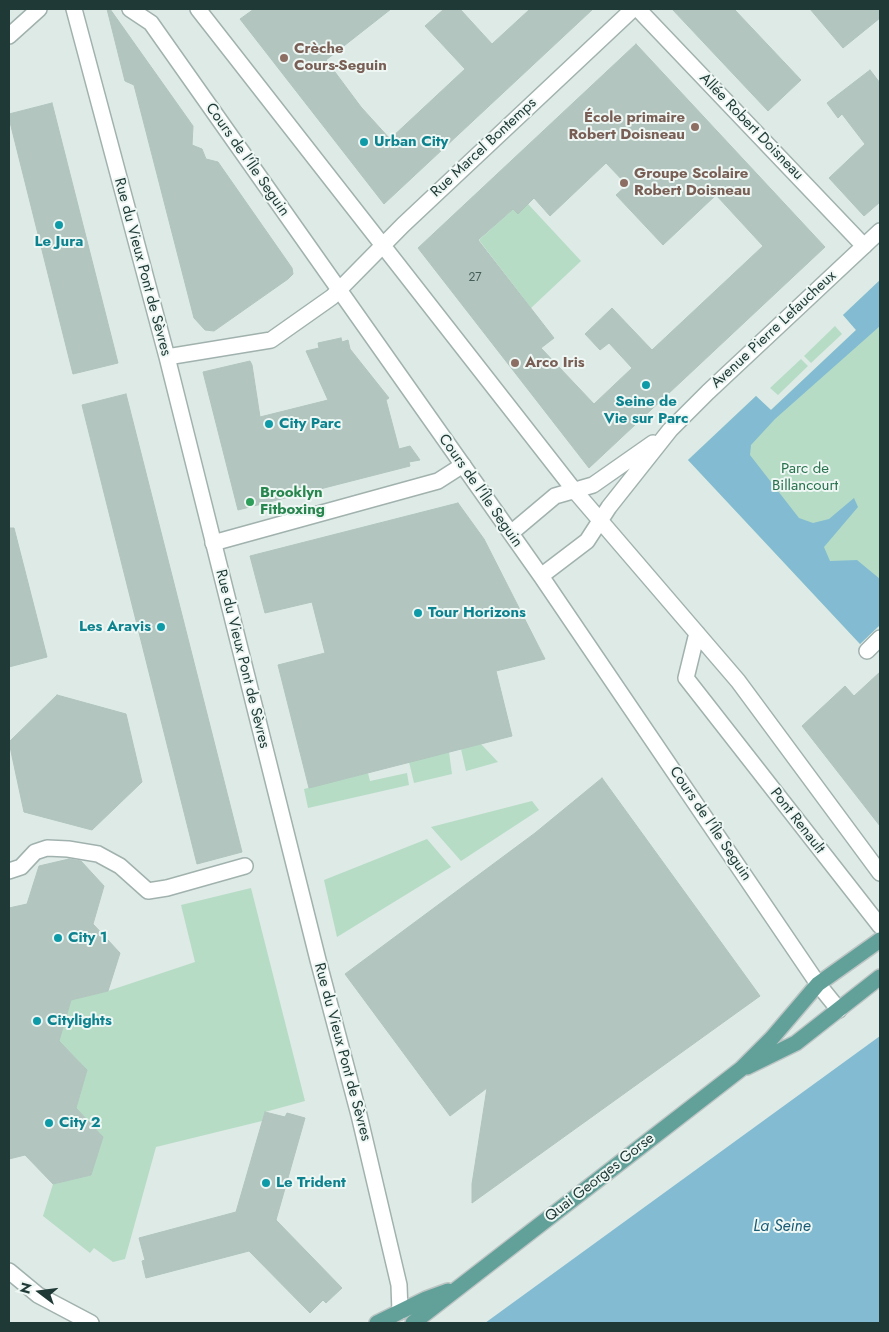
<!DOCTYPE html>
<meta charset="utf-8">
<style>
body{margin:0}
#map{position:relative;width:889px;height:1332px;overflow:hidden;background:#deeae6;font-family:Jost,sans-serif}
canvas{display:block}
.frame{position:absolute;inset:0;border:10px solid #1f3a36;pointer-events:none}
.north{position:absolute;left:15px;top:1267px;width:50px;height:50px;-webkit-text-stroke:4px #eef7f4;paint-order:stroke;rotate:285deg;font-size:14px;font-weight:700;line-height:20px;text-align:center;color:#1f3a36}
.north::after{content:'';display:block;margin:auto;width:18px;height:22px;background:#1f3a36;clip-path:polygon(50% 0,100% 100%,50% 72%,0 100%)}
</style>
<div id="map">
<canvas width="889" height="1332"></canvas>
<div class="frame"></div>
<div class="north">N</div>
</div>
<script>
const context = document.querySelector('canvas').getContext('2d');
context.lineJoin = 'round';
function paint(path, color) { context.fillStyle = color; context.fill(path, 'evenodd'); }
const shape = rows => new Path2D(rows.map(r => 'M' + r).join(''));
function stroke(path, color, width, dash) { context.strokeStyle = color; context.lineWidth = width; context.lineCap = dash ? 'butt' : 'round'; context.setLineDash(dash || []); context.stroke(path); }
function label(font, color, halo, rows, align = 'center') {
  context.font = font + ' Jost,sans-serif'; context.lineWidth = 4; context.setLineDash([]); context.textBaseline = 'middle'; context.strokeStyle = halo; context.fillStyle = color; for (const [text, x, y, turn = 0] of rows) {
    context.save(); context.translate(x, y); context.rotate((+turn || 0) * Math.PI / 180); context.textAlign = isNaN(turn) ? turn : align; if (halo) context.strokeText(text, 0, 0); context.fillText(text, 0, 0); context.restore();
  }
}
paint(shape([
 [528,204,581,261,531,308,479,240,513,209],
 [880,280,880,625,860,644,688,460,756,396,771,410,856,330,843,315],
 [835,326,842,334,811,363,804,356],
 [801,359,808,366,778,395,770,388],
 [481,744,498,762,466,771,461,749],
 [449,752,452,774,414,783,409,762],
 [368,773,370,781,407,773,409,785,308,808,304,789],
 [532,801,539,810,461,861,431,827],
 [427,839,451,867,337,937,324,880],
 [251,888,305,1101,265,1112,262,1121,156,1147,125,1259,113,1262,94,1248,90,1253,43,1216,53,1184,91,1175,103,1137,76,1108,87,1070,59,1041,71,1000,108,991,195,962,181,905]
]), '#b6dcc5');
paint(shape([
 [880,280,880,326,775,419,751,445,750,455,799,518,813,523,829,519,854,498,858,507,824,547,830,561,857,560,880,579,880,625,860,644,688,460,756,396,771,410,856,330,843,315],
 [880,1036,880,1323,485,1323]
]), '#83bcd2');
const building = shape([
 [107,9,110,9,193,126,192,145,202,149,206,159,218,162,292,268,293,274,288,279,214,331,205,330,194,318,134,85,125,81,107,9],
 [254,9,391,9,326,60,361,107,390,139,465,69,425,26,444,9,460,9,492,44,530,9,593,9,384,204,240,19,254,9],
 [672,9,734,9,801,80,768,111,672,9],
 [810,9,880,9,880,18,843,48,810,9],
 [636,44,825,247,589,468,418,248,636,44],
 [606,163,627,185,616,195,663,245,716,195,763,246,652,350,612,308,585,334,600,350,609,343,632,368,594,404,541,348,554,338,478,240,513,209,518,214,534,198,550,216,606,163],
 [870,70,880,83,880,202,864,216,829,178,865,144,842,114,838,118,827,103,870,70],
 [52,103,118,363,73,374,9,118,9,114,52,103],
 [341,338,342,342,348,340,350,349,389,398,386,400,399,449,410,446,420,460,409,462,410,466,238,510,203,372,250,361,252,365,260,417,328,400,306,351,319,348,318,343,341,338],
 [126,394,242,852,197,864,82,405,126,394],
 [458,503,484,539,545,659,496,671,512,736,309,788,278,665,325,653,312,602,265,613,250,556,458,503],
 [9,528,14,528,47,657,9,667,9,528],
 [880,672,880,826,802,726,845,686,854,696,880,672],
 [57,695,126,714,142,782,92,830,24,812,9,742,57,695],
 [602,778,760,996,472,1203,472,1184,487,1088,450,1116,345,974,535,833,602,778],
 [69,859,81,861,104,886,93,924,120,953,108,991,71,1000,59,1041,87,1070,76,1108,103,1137,91,1175,53,1184,25,1155,9,1159,9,908,27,904,39,866,69,859],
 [265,1112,285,1117,287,1113,305,1118,276,1220,342,1288,326,1303,323,1300,310,1313,249,1251,146,1278,142,1261,145,1260,139,1238,236,1212,265,1112]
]);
paint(building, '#b3c5bf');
stroke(building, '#b0c4be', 1);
const pedestrian = shape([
 [638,9,864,246],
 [213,543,438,481,463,465],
 [867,651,880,638],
 [9,1271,38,1295,91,1323]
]);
const minor = shape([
 [74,9,167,357,318,960,359,1115,399,1285,400,1312],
 [130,9,151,23,541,576,818,984,839,1010],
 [198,9,574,490,738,681,880,873],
 [167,357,271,340,332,297,403,225,633,9],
 [511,533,555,496,593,485,653,443],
 [541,576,587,541,609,507,670,430,708,392,880,231],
 [697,633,686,678,880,926],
 [9,871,21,867,35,852,47,848,68,849,98,854,120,866,148,891,167,888,245,866]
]);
const tertiary = shape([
 [9,36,39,9]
]);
const primary = shape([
 [747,1067,796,1043,880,977],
 [377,1323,426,1299,448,1291],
 [413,1323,741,1069,772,1038,818,984,880,940]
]);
stroke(pedestrian, '#a1b2ae', 18);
stroke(minor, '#a1b2ae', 18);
stroke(tertiary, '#a1b2ae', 18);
stroke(primary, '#bcc4c3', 18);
stroke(pedestrian, '#fff', 15);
stroke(minor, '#fff', 15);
stroke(tertiary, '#fff', 15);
stroke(primary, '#61a199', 15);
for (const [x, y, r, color] of [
 [284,58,5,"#8d6e63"],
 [695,127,5,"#8d6e63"],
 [364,142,5,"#0f9aa8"],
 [624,183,5,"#8d6e63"],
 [59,225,5,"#0f9aa8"],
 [515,363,5,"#8d6e63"],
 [646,385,5,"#0f9aa8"],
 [269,424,5,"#0f9aa8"],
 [250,502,5,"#2e9e5b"],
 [418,613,5,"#0f9aa8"],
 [161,627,5,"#0f9aa8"],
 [58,938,5,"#0f9aa8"],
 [37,1021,5,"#0f9aa8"],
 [49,1123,5,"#0f9aa8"],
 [266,1183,5,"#0f9aa8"]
]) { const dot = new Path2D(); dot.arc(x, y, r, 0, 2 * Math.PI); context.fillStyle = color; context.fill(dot); stroke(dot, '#eef7f4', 2); }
label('12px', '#445d58', null, [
 ["27",475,278]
]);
label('bold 15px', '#785e54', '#eef7f4', [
 ["Crèche",294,49],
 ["Cours-Seguin",294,66],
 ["École primaire",685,118,"right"],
 ["Robert Doisneau",685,135,"right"],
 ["Groupe Scolaire",634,174],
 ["Robert Doisneau",634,191],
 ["Arco Iris",525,363]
], 'left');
label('15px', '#1f3a36', '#eef7f4', [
 ["Allée Robert Doisneau",751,127,46],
 ["Rue Marcel Bontemps",484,148,-43],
 ["Cours de l'Île Seguin",247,160,55],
 ["Rue du Vieux Pont de Sèvres",142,267,75],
 ["Avenue Pierre Lefaucheux",774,330,-43],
 ["Cours de l'Île Seguin",480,491,55],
 ["Rue du Vieux Pont de Sèvres",242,659,76],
 ["Pont Renault",797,821,52],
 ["Cours de l'Île Seguin",710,824,56],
 ["Rue du Vieux Pont de Sèvres",342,1052,75],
 ["Quai Georges Gorse",600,1178,-38]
]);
label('bold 15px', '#0d838f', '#eef7f4', [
 ["Urban City",374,142],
 ["Le Jura",59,242,"center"],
 ["Seine de",646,402,"center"],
 ["Vie sur Parc",646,419,"center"],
 ["City Parc",279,424],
 ["Tour Horizons",428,613],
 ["Les Aravis",151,627,"right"],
 ["City 1",68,938],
 ["Citylights",47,1021],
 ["City 2",59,1123],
 ["Le Trident",276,1183]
], 'left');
label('15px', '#28724e', '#eef7f4', [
 ["Parc de",805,469],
 ["Billancourt",805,486]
]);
label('bold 15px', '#27864d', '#eef7f4', [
 ["Brooklyn",260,493],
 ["Fitboxing",260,510]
], 'left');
label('italic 16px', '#185b77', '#eef7f4', [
 ["La Seine",782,1227]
]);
</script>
